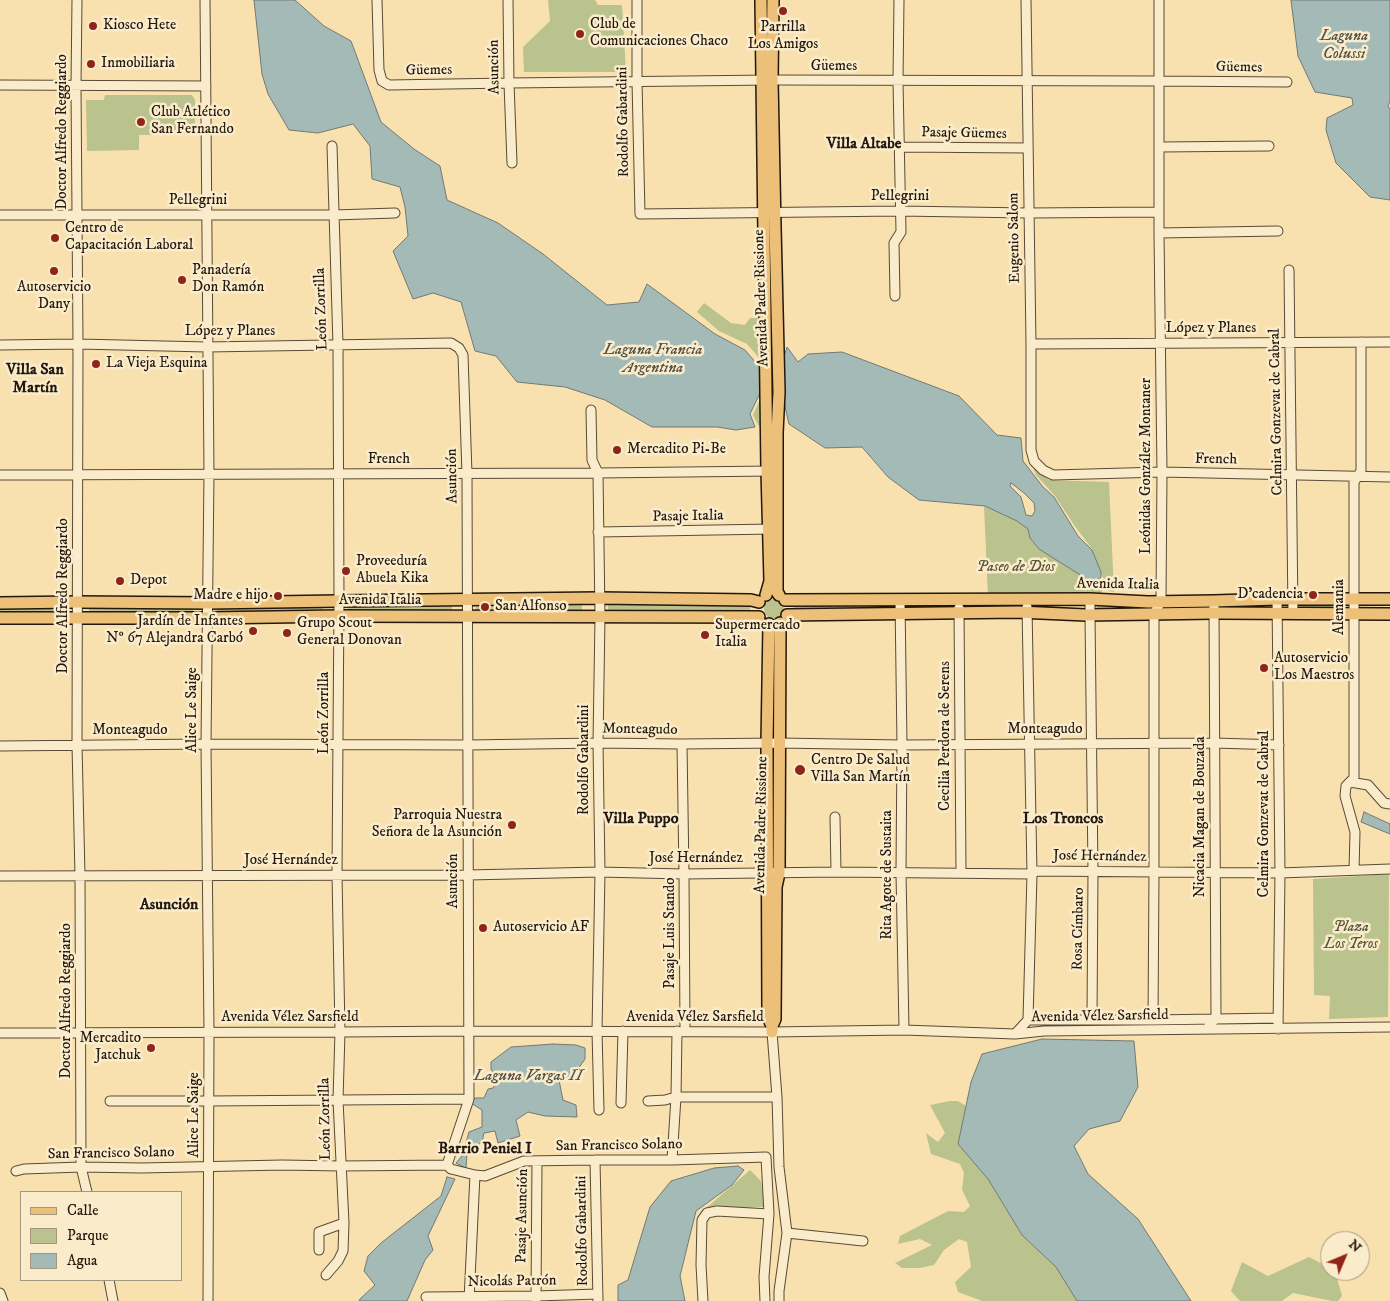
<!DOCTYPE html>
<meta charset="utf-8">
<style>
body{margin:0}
#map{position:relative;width:1390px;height:1301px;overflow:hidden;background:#f8e1af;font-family:"IM FELL DW Pica",serif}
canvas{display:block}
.legend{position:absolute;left:20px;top:1191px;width:162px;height:90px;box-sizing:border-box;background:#faeccb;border:1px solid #a4977f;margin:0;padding:6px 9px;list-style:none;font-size:15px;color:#24180e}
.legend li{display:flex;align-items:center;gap:10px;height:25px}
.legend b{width:25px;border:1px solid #a4977f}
.north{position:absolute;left:1320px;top:1231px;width:50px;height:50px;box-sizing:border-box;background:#faeccb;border:1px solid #a4977f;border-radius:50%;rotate:45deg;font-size:14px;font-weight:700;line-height:20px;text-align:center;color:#24180e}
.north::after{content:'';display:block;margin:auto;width:18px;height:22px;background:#8f2418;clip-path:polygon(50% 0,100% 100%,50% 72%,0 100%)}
</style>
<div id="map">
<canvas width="1390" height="1301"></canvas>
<ul class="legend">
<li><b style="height:6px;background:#ecc078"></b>Calle</li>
<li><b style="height:14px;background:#bac38d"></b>Parque</li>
<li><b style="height:14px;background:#a4bab7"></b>Agua</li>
</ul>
<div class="north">N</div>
</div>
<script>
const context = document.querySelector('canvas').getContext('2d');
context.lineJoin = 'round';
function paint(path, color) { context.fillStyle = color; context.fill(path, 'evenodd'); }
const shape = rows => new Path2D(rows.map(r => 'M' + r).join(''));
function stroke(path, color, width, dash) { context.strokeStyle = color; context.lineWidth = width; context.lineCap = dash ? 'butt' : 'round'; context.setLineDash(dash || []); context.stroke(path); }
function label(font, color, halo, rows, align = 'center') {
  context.font = font + ' "IM FELL DW Pica",serif'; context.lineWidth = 5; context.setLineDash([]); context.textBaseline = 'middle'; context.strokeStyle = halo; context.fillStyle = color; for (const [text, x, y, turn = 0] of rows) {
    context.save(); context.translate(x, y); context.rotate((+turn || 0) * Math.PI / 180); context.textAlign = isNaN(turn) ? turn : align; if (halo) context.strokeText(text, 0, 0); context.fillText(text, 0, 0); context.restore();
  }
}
paint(shape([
 [548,0,595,0,598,5,622,5,626,72,524,72,523,47,550,21],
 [105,95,192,95,195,100,195,134,139,135,139,150,87,151,86,100,104,100],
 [704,303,731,323,745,325,750,318,760,318,761,360,747,344,719,331,697,312],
 [762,395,762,432,753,415],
 [1033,468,1049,480,1109,482,1114,592,1108,591,1092,549,1074,525,1055,496,1036,475],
 [984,506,1017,521,1028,529,1030,538,1039,549,1085,578,1090,587,1101,577,1102,596,988,597],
 '764 609a10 10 0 1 1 20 0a10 10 0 1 1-20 0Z',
 [582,603,582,610,476,611,476,604],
 [750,604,750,612,608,612,608,605],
 [955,604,955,609,910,610,910,605],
 [964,604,1020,604,1020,609,964,608],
 [1097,604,1145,606,1144,611,1097,608],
 [323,605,323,612,217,612,217,606],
 [794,605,890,605,890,609,795,612],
 [1301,605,1344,605,1345,608,1300,609],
 [452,606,452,612,348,613,347,607],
 [193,607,193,613,89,614,89,608],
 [0,608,65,608,65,614,0,614],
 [1389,874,1388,1017,1329,1019,1330,996,1314,995,1313,879],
 [950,1101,958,1101,966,1106,958,1144,988,1179,1022,1235,1056,1267,1077,1301,982,1301,958,1292,955,1282,971,1267,967,1242,959,1239,944,1250,934,1265,920,1268,902,1268,895,1263,932,1245,920,1239,898,1244,900,1236,948,1211,964,1212,970,1206,962,1190,964,1173,960,1164,931,1154,926,1133,938,1142,945,1133,930,1105],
 [750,1170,761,1181,765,1207,705,1209],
 [1309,1257,1330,1268,1330,1271,1335,1271,1342,1296,1338,1301,1332,1301,1293,1293,1282,1301,1240,1301,1231,1291,1242,1262,1268,1276]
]), '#bac38d');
const water = shape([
 [254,0,295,0,324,26,351,41,381,122,414,149,440,166,447,200,498,223,543,254,607,305,639,302,647,284,715,334,745,350,763,371,782,371,783,360,787,347,798,362,808,354,842,352,959,396,997,435,1021,438,1023,461,1043,487,1054,497,1078,536,1092,550,1101,572,1101,577,1089,587,1085,578,1039,549,1030,538,1028,529,1017,521,985,506,919,500,888,477,862,447,825,448,789,424,782,393,779,392,760,393,750,414,755,427,736,430,717,427,652,427,605,400,565,387,517,382,496,356,475,351,461,302,433,293,413,299,393,251,408,236,405,207,400,187,372,179,370,146,353,124,318,133,289,130,268,94,262,74,254,0],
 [1011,483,1024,493,1034,503,1035,511,1032,516,1026,515,1021,497,1010,486,1011,483],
 [1291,0,1390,0,1390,102,1388,106,1390,109,1390,200,1370,197,1336,163,1326,130,1327,118,1353,105,1352,98,1315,92,1298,56,1291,0],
 [1364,812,1390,824,1390,834,1361,822,1364,812],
 [1042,1039,1134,1041,1138,1087,1120,1121,1089,1129,1074,1146,1088,1174,1138,1219,1191,1301,1077,1301,1056,1267,1022,1235,988,1179,958,1144,971,1082,982,1054,1042,1039],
 [553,1044,576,1045,585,1048,585,1059,573,1076,559,1080,563,1100,576,1105,577,1117,545,1116,528,1112,516,1120,520,1136,498,1143,495,1131,484,1133,482,1142,467,1153,466,1168,456,1163,462,1156,469,1132,482,1127,482,1110,471,1103,475,1098,484,1098,488,1089,493,1088,497,1081,491,1069,491,1062,511,1047,553,1044],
 [738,1166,744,1170,732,1185,696,1211,680,1276,685,1301,618,1301,618,1285,628,1280,650,1207,671,1181,714,1168,738,1166],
 [447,1177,455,1179,428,1236,433,1250,425,1260,407,1301,359,1301,360,1299,375,1285,364,1271,368,1256,381,1243,441,1196,447,1177]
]);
paint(water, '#a4bab7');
stroke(water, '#717973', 1);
const minor = shape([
 [77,0,76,86,78,344,77,745,80,876,81,1167,87,1192],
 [205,0,209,474,206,744,209,1032,208,1301],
 [377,0,379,70,382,81,389,85,509,83,772,80,1159,81,1287,82],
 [508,0,509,83,512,163],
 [637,0,637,81,640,214,899,211,1029,213,1159,212],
 [1026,0,1031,344,1031,450,1034,461,1043,470,1053,475,1162,472,1390,477],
 [0,85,206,86],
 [900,147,1028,148],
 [1160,147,1269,146],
 [0,215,334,215,395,213],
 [1159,233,1278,231],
 [1289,270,1293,614],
 [895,296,894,243,901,232,898,81,899,0],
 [1031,344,1390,342],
 [0,345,78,344,207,347,451,343,459,348,463,355,467,474,469,1099,447,1165],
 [591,410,592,460,598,473,600,617,598,743,600,872,597,1031,599,1110],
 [0,475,598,473,772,471],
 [598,532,773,529],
 [1090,599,1090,615,1093,871,1092,1019],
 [1277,599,1280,873,1278,1029],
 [900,600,902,745,901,872,904,1030],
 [959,608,961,872],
 [682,744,684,874,685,1031],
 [0,746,206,744,468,745,598,743,682,744,779,743,902,745,1215,743,1279,745],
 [1350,782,1368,785,1384,803,1390,804],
 [835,817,836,872],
 [1354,870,1355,832,1345,796,1346,786,1354,778,1354,482,1361,471,1361,342],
 [0,876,468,875,600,872,684,874,836,872,1032,874,1037,871,1280,873,1390,869],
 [1028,1020,1153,1020,1278,1018],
 [1153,1020,1154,872,1154,614,1161,601,1162,472,1159,233,1159,0],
 [1208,1029,1210,1023,1216,1019,1214,607],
 [772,1032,777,1097,779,1167,787,1233,779,1291,779,1301],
 [0,1033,340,1032,469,1031,772,1032,904,1030,1015,1034,1044,1031,1390,1027],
 [1015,1034,1028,1020,1032,874,1027,607],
 [110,1101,209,1101,469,1099],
 [648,1101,665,1100,676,1097,777,1097],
 [621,1103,623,1031],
 [595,1160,598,1301],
 [672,1160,676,1097,677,1031],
 [447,1165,451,1169,475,1175,485,1176,524,1161,595,1160,672,1160,766,1157,769,1214,764,1277,765,1301],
 [16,1171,24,1169,81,1167,142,1168,282,1165,341,1166,447,1165],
 [787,1233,863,1241],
 [319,1250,319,1232,344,1223],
 [326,1275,338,1261,343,1251,344,1223,338,1100,340,1032,337,875,339,601,338,345,332,146],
 [109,1280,113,1301],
 [0,1293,3,1301],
 [426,1297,536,1296,598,1294],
 [469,1300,475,1175],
 [536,1301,537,1161],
 [703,1301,701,1265,702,1220,707,1213,717,1211,769,1214]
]);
const major = shape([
 [761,0,767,471,770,581,766,595],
 [773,0,772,80,775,227,779,392,777,433,777,592,779,595],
 [785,600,1090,599,1148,602,1214,601,1277,599,1390,599],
 [0,603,77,602,208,603,339,601,599,598,751,600,759,602],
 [787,615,1018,612,1086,615,1214,613,1390,614],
 [0,618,208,618,339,616,759,617],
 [769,624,767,743,768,1017,772,1026,772,1032],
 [772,1026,775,1019,776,887,779,873,780,623]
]);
stroke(minor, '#594a36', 11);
stroke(major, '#24180e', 14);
stroke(minor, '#faeccb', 9);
stroke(major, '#ecc078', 11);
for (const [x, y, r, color] of [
 [783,11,5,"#8f2418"],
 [93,26,5,"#8f2418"],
 [580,34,5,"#8f2418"],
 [91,64,5,"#8f2418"],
 [141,122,5,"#8f2418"],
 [55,238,5,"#8f2418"],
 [54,271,5,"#8f2418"],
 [182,280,5,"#8f2418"],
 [96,364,5,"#8f2418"],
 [617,450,5,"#8f2418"],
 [346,571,5,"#8f2418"],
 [120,581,5,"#8f2418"],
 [1313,595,5,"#8f2418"],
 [278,596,5,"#8f2418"],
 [485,607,5,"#8f2418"],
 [253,631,5,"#8f2418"],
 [287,633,5,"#8f2418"],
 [705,635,5,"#8f2418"],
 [1264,668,5,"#8f2418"],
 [800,770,6,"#8f2418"],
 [512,825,5,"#8f2418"],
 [483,928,5,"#8f2418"],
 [151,1048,5,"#8f2418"]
]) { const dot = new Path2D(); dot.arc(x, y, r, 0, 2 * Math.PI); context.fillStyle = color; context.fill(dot); stroke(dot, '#faeccb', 2); }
label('15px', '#24180e', '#faeccb', [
 ["Club de",590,25],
 ["Comunicaciones Chaco",590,42],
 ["Kiosco Hete",103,26],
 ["Parrilla",783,28,"center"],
 ["Los Amigos",783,45,"center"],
 ["Inmobiliaria",101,64],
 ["Club Atlético",151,113],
 ["San Fernando",151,130],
 ["Centro de",65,229],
 ["Capacitación Laboral",65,246],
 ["Panadería",192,271],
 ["Don Ramón",192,288],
 ["Autoservicio",54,288,"center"],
 ["Dany",54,305,"center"],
 ["La Vieja Esquina",106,364],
 ["Mercadito Pi-Be",627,450],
 ["Proveeduría",356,562],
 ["Abuela Kika",356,579],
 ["Depot",130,581],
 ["D'cadencia",1303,595,"right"],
 ["Madre e hijo",268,596,"right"],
 ["San Alfonso",495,607],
 ["Jardín de Infantes",243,622,"right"],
 ["Nº 67 Alejandra Carbó",243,639,"right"],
 ["Grupo Scout",297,624],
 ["General Donovan",297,641],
 ["Supermercado",715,626],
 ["Italia",715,643],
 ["Autoservicio",1274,659],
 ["Los Maestros",1274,676],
 ["Centro De Salud",811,761],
 ["Villa San Martín",811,778],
 ["Parroquia Nuestra",502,816,"right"],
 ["Señora de la Asunción",502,833,"right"],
 ["Autoservicio AF",493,928],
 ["Mercadito",141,1039,"right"],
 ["Jatchuk",141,1056,"right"]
], 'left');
label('15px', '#24180e', '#faeccb', [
 ["Asunción",495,67,-91],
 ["Güemes",834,67],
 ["Güemes",1239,68,1],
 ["Güemes",429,71,-1],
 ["Rodolfo Gabardini",624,122,-91],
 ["Doctor Alfredo Reggiardo",63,132,-90],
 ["Pasaje Güemes",964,134,1],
 ["Pellegrini",900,197],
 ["Pellegrini",198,201],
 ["Eugenio Salom",1015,238,-91],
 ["Avenida Padre Rissione",762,298,-92],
 ["León Zorrilla",322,309,-92],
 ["López y Planes",1211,329],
 ["López y Planes",230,332],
 ["Celmira Gonzevat de Cabral",1277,412,-91],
 ["French",389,460],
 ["French",1216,460,1],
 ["Leónidas González Montaner",1147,466,-90],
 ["Asunción",453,476,-91],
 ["Pasaje Italia",688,517,-1],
 ["Avenida Italia",1118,585,1],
 ["Doctor Alfredo Reggiardo",64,596,-90],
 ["Avenida Italia",380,601],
 ["Alemania",1340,607,-90],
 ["Alice Le Saige",193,710,-90],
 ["León Zorrilla",325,713,-90],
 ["Monteagudo",640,730,1],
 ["Monteagudo",1045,730],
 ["Monteagudo",130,731],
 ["Cecilia Perdora de Serens",946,736,-90],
 ["Rodolfo Gabardini",585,760,-90],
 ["Celmira Gonzevat de Cabral",1265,814,-90],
 ["Nicacia Magan de Bouzada",1201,817,-90],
 ["Avenida Padre Rissione",762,825,-89],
 ["José Hernández",1100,857,1],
 ["José Hernández",696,859],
 ["José Hernández",291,861],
 ["Rita Agote de Sustaita",888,875,-90],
 ["Asunción",454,881,-90],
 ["Rosa Címbaro",1079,929,-89],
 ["Pasaje Luis Stando",671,933,-90],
 ["Doctor Alfredo Reggiardo",67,1001,-90],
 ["Avenida Vélez Sarsfield",1100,1017,-1],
 ["Avenida Vélez Sarsfield",290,1018],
 ["Avenida Vélez Sarsfield",695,1018],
 ["Alice Le Saige",195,1115,-90],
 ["León Zorrilla",326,1119,-91],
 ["San Francisco Solano",619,1146,-1],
 ["San Francisco Solano",111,1154,-1],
 ["Pasaje Asunción",523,1216,-89],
 ["Rodolfo Gabardini",583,1231,-91],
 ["Nicolás Patrón",512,1282,-1]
]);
label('italic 15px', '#58543a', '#faeccb', [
 ["Paseo de Dios",1016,568],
 ["Plaza",1351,928],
 ["Los Teros",1351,945]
]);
label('italic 16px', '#515149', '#faeccb', [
 ["Laguna",1344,37],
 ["Colussi",1344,55],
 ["Laguna Francia",653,351],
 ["Argentina",653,369],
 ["Laguna Vargas II",528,1077]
]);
label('bold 16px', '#24180e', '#faeccb', [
 ["Villa Altabe",864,145],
 ["Villa San",35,371],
 ["Martín",35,389],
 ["Villa Puppo",641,820],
 ["Los Troncos",1063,820],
 ["Asunción",169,906],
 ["Barrio Peniel I",485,1150]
]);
</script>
